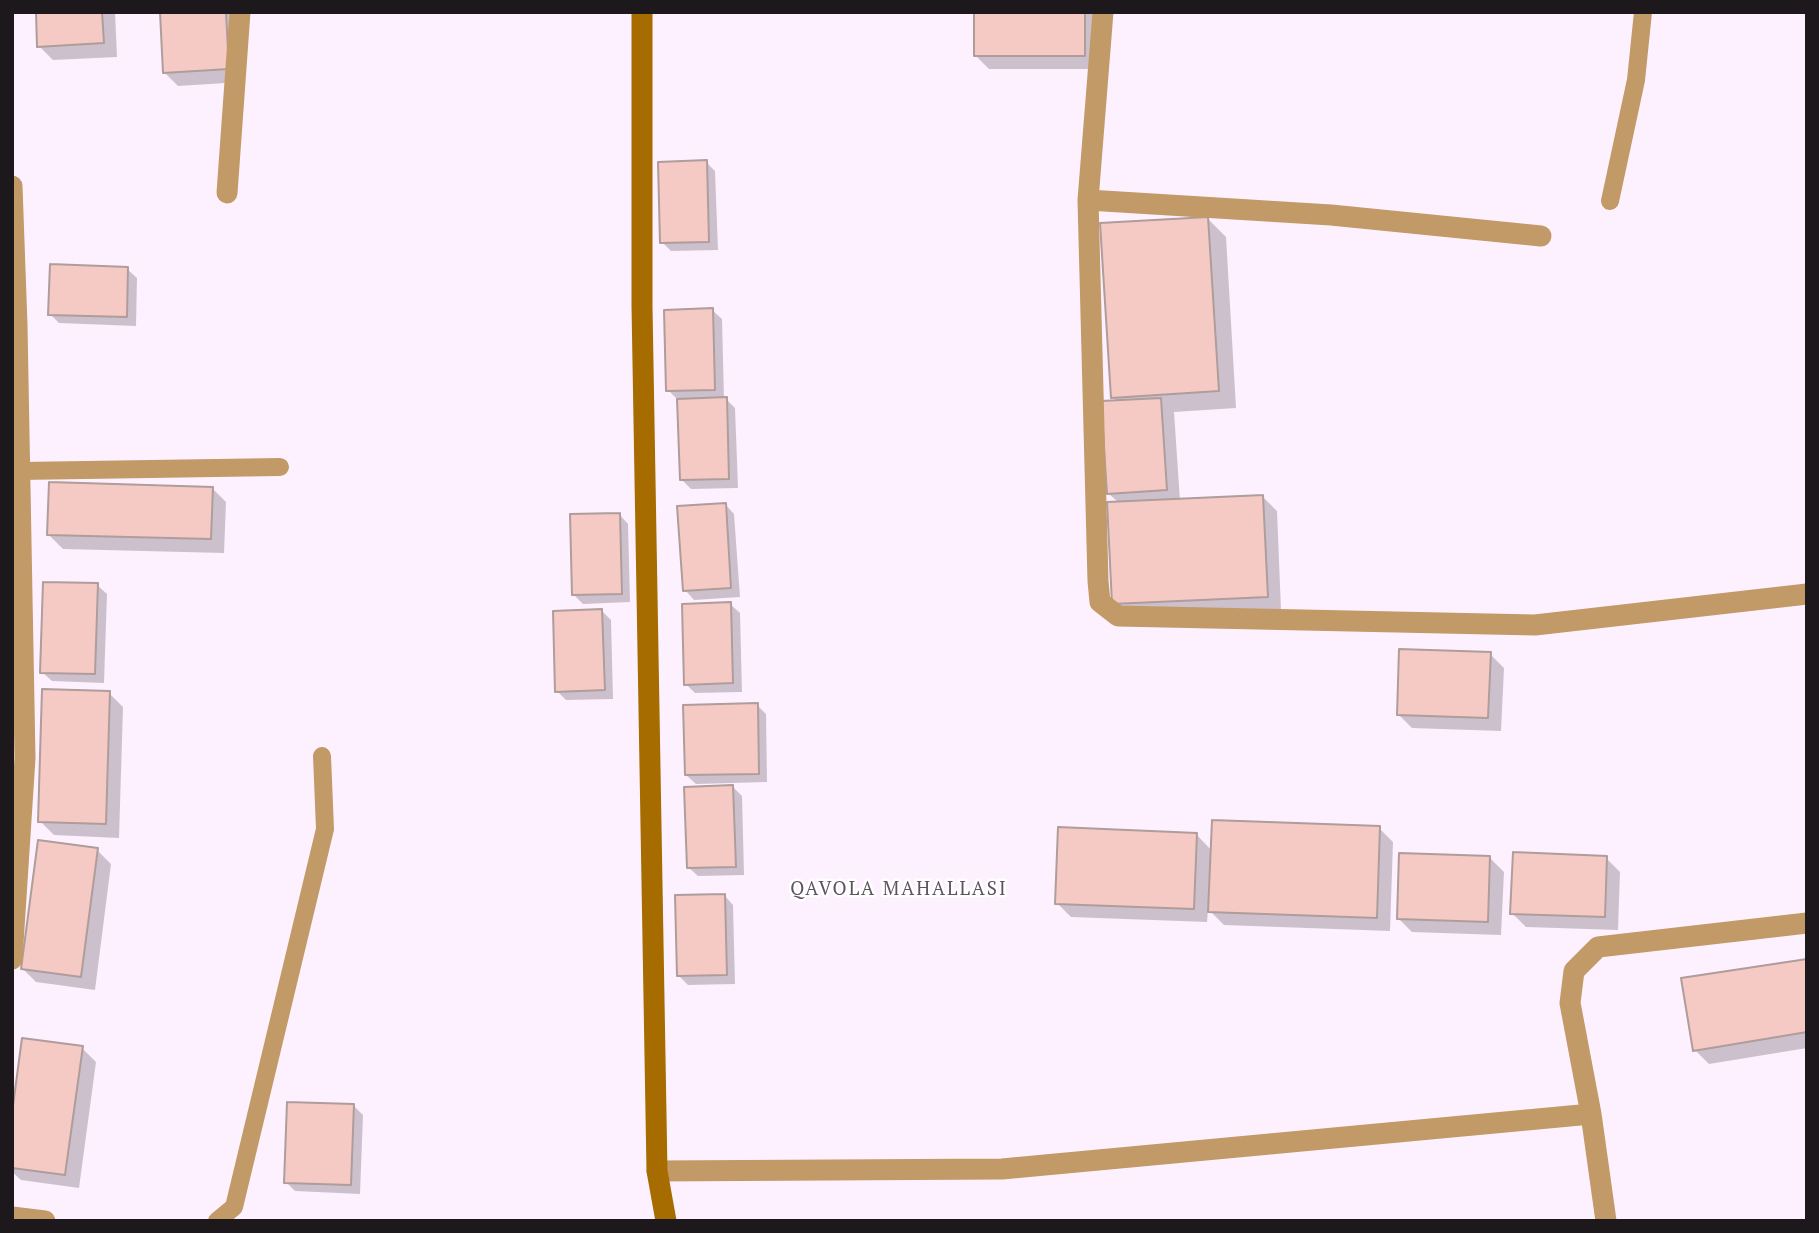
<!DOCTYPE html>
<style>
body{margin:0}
#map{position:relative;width:1819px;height:1233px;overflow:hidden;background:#fef1ff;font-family:"PT Serif",serif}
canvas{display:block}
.frame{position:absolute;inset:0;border:14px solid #1c181c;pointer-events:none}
</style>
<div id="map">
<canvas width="1819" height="1233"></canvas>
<div class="frame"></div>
</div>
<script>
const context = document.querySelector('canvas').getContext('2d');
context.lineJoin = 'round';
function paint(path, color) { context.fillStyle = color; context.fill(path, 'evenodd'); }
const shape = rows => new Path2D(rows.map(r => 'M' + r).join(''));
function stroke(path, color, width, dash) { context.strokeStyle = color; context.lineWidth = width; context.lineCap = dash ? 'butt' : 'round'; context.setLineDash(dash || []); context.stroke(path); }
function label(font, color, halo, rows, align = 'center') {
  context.font = font + ' "PT Serif",serif'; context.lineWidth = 5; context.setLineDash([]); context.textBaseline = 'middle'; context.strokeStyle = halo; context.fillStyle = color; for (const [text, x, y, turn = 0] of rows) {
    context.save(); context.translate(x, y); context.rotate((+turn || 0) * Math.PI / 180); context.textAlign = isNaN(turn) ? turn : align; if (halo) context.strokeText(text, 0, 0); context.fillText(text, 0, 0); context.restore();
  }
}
paint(shape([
 [37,12,115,12,117,57,53,60,39,46],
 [161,12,238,12,242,82,178,86,164,72],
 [975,12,1098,12,1098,69,989,69,975,55],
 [706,162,715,171,718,250,671,251,662,242],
 [1207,218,1226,237,1236,408,1174,412,1180,501,1263,497,1277,511,1281,610,1128,617,1114,603,1119,503,1108,493,1118,402,1113,397],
 [127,269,137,278,136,326,59,323,50,314],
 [712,310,722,319,724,399,726,399,735,408,738,488,691,489,681,479,677,399,668,390],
 [212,488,226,502,224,553,63,549,49,535],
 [725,504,734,514,740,597,694,600,685,590],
 [619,514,628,524,630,602,583,604,574,595],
 [97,585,107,594,104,683,52,681,42,672],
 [730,604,740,613,742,692,695,693,686,684],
 [602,611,611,620,613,699,566,700,557,691],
 [1490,654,1504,668,1501,731,1412,728,1398,714],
 [109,693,123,707,119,838,54,835,40,821],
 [757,705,766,714,767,782,696,784,686,775],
 [733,787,742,796,744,875,698,876,688,867],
 [1379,828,1393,842,1390,931,1224,925,1208,909,1207,922,1071,917,1057,903,1196,834,1212,851],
 [97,850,111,864,95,990,36,982,22,968],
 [1490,858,1504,872,1501,935,1412,932,1398,918],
 [1606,858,1620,872,1618,930,1526,927,1512,913],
 [724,895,733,905,735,984,688,985,679,976],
 [1807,960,1807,1048,1709,1064,1695,1050],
 [82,1048,96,1062,79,1188,21,1180,12,1172,12,1126],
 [354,1106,363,1115,360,1194,295,1191,286,1182]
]), '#0003');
const building = shape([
 [36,12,102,12,104,43,37,47,36,12],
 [160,12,226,12,229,69,163,73,160,12],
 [974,12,1085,12,1085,56,974,56,974,12],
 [707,160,709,242,660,243,658,162,707,160],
 [1208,217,1219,391,1111,398,1100,223,1208,217],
 [50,264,128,267,127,317,48,315,50,264],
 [713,308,715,390,666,391,664,310,713,308],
 [727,397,729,479,680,480,677,399,727,397],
 [1161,398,1167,490,1107,494,1101,401,1161,398],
 [49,482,213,487,211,539,47,535,49,482],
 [1263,495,1268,597,1112,604,1107,502,1263,495],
 [726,503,731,588,683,591,677,506,726,503],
 [620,513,622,594,572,595,570,514,620,513],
 [43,582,98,583,95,674,40,673,43,582],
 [731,602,733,683,684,685,682,604,731,602],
 [602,609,605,690,555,692,553,611,602,609],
 [1399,649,1491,652,1488,718,1397,715,1399,649],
 [42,689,110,691,106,824,38,822,42,689],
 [758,703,759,774,685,775,683,705,758,703],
 [733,785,736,867,687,868,684,787,733,785],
 [1212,820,1380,826,1377,918,1208,912,1212,820],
 [1058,827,1197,833,1194,909,1055,904,1058,827],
 [38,840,98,848,81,977,21,969,38,840],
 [1513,852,1607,856,1605,917,1510,914,1513,852],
 [1399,853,1490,856,1488,922,1397,919,1399,853],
 [725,894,727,975,677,976,675,895,725,894],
 [1807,959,1807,1032,1693,1051,1681,978,1807,959],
 [22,1038,83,1046,65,1175,12,1168,12,1113,22,1038],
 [287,1102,354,1104,351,1185,284,1183,287,1102]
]);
paint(building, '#f5cac5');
stroke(building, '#af9c9b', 2);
stroke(shape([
 [1610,201,1636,80,1643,12],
 [20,471,280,467],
 [217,1221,234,1207,325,829,322,756]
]), '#c29a67', 18);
stroke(shape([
 [1103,12,1088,200,1098,581,1100,602,1118,616,1535,625,1807,594],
 [12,186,17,325,25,758,12,959],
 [227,193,240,12],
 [1088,200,1331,215,1541,236],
 [1591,1114,1570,1003,1574,971,1598,947,1807,923],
 [657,1171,1002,1169,1591,1114,1606,1221],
 [12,1217,45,1221]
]), '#c29a67', 21);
stroke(shape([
 [642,12,642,306,657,1171,666,1221]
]), '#a76c00', 21);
context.letterSpacing = '2px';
label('19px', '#5d535f', '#fff', [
 ["QAVOLA MAHALLASI",899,890]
]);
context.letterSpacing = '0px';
</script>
